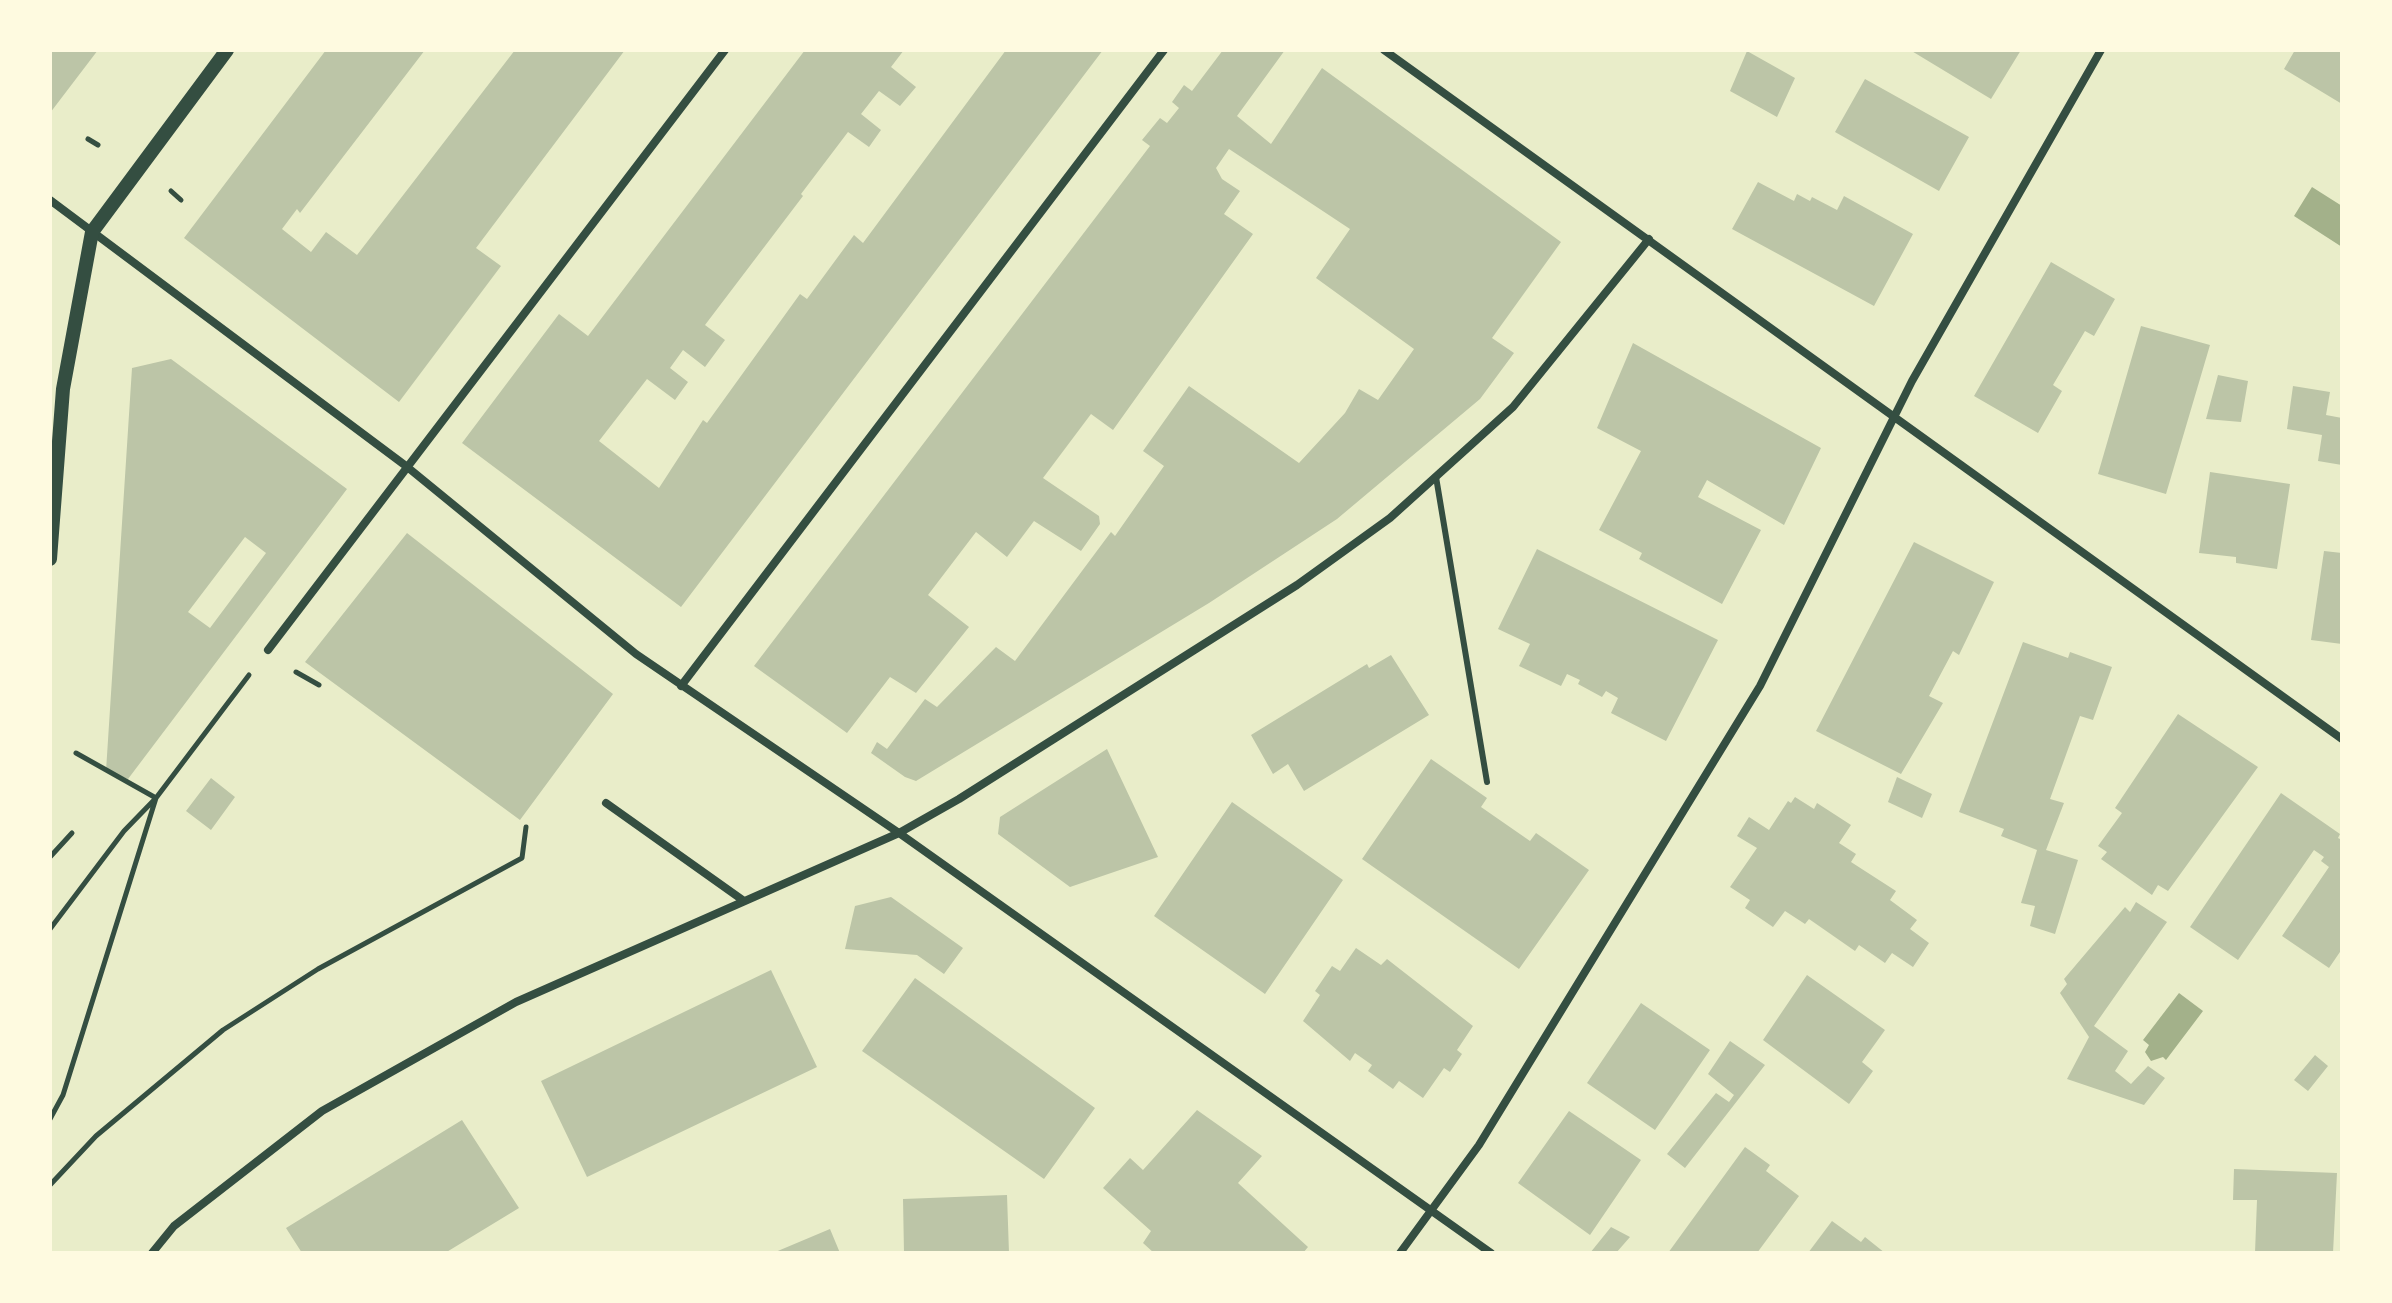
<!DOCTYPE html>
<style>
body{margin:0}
#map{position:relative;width:2392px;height:1303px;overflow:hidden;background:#e9edc9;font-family:Montserrat,sans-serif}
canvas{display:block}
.frame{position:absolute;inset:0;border:52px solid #fefae0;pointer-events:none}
</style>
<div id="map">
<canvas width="2392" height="1303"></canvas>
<div class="frame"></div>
</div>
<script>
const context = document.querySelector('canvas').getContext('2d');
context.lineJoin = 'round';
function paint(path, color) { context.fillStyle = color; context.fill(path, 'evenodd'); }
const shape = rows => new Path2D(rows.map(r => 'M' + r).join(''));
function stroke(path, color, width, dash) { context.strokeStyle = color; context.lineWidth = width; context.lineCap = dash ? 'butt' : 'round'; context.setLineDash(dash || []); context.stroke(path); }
paint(shape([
 [2312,187,2342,206,2342,247,2294,216],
 [2179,993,2203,1011,2166,1060,2163,1057,2151,1061,2145,1052,2149,1045,2143,1040]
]), '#a3b18a');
paint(shape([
 [50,50,98,50,50,113],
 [326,50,425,50,300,213,297,209,282,229,311,252,326,232,357,255,515,50,625,50,476,248,501,266,399,402,184,238],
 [805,50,904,50,891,67,916,87,900,106,879,91,861,114,881,130,869,147,848,132,801,194,803,196,705,325,725,340,705,367,683,350,670,368,688,382,675,400,647,379,599,441,659,488,703,420,707,423,800,294,807,299,854,235,863,243,1006,50,1103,50,681,607,462,443,559,314,588,336],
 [1223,50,1285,50,1237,116,1271,144,1322,68,1561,242,1492,338,1514,353,1480,399,1337,519,1209,603,916,781,905,777,871,753,877,742,887,749,925,699,937,707,996,647,1015,661,1111,532,1115,536,1164,466,1143,451,1189,386,1299,463,1345,413,1359,389,1378,400,1414,349,1316,278,1350,229,1229,149,1216,168,1222,179,1240,191,1224,214,1253,234,1113,430,1091,414,1043,478,1099,516,1100,524,1081,551,1034,521,1007,557,976,532,928,595,969,627,916,693,890,677,847,733,754,666,1150,146,1142,140,1160,118,1167,123,1179,108,1172,102,1184,85,1192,91],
 [1910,50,2021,50,1991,99],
 [2295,50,2342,50,2342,104,2284,69],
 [1747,51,1795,78,1777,117,1730,91],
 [1865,79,1969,137,1939,191,1835,132],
 [1758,182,1794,201,1797,194,1810,201,1812,197,1837,210,1844,196,1913,234,1874,306,1732,229],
 [2051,262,2115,299,2094,336,2085,331,2053,385,2062,391,2038,433,1974,396],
 [2141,326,2210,345,2166,494,2098,474],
 [1633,343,1821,448,1784,525,1707,480,1698,497,1761,530,1722,604,1639,559,1642,553,1599,530,1641,451,1597,428],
 [171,359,347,489,128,779,106,771,132,368],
 [245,537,266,553,210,628,188,612],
 [2218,375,2248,381,2241,422,2206,419],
 [2293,386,2330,392,2326,415,2342,418,2342,465,2318,461,2322,435,2287,429],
 [2210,472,2290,484,2277,569,2236,563,2236,557,2199,553],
 [407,533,613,694,520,820,305,662],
 [1914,542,1994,582,1959,655,1953,651,1929,696,1943,703,1901,774,1816,731],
 [1537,549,1718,640,1666,741,1611,713,1618,698,1606,691,1602,697,1578,684,1580,680,1567,674,1561,686,1519,666,1530,644,1498,629],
 [2324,551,2342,553,2342,644,2311,640],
 [2023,642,2068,658,2070,652,2112,667,2093,720,2080,716,2050,799,2064,803,2046,850,2078,860,2055,934,2030,926,2035,906,2021,903,2037,850,2001,836,2004,829,1959,812],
 [1391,655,1429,715,1304,791,1288,764,1273,774,1251,735,1367,664,1369,668],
 [2178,714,2258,767,2168,891,2158,885,2152,895,2101,859,2107,852,2098,846,2122,813,2115,808],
 [1107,749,1158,857,1070,887,998,834,1000,817],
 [1431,759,1487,798,1481,807,1530,841,1536,833,1589,870,1519,969,1362,859],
 [1897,777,1932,794,1922,818,1888,802],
 [211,778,235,797,211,830,186,811],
 [2281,793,2340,834,2338,838,2342,840,2342,949,2329,968,2282,936,2329,867,2321,861,2324,857,2314,850,2238,960,2190,927],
 [1795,797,1814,809,1817,803,1851,825,1839,843,1856,854,1851,862,1896,891,1890,900,1917,920,1910,929,1929,943,1913,967,1892,953,1885,963,1859,945,1855,951,1809,919,1805,924,1785,911,1773,927,1745,908,1750,900,1730,887,1757,848,1737,836,1749,817,1769,830,1788,801,1791,803],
 [1232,802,1343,880,1265,994,1154,916],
 [891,897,963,948,944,974,917,955,845,949,855,906],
 [2136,902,2167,922,2094,1026,2128,1051,2115,1071,2131,1084,2148,1066,2165,1078,2144,1105,2067,1079,2089,1037,2060,993,2067,984,2064,979,2125,907,2130,912],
 [1356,948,1381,965,1387,959,1473,1026,1457,1050,1462,1054,1450,1072,1444,1068,1423,1098,1399,1081,1393,1089,1368,1071,1372,1065,1355,1053,1350,1061,1303,1021,1320,995,1315,991,1332,966,1340,971],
 [771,970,817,1067,587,1177,541,1081],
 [1807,975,1885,1030,1862,1062,1873,1071,1849,1104,1763,1040],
 [915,978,1095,1108,1044,1179,862,1051],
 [1641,1003,1710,1050,1655,1130,1587,1083],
 [1730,1041,1765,1065,1685,1168,1667,1154,1716,1093,1729,1102,1734,1095,1708,1074],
 [2315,1055,2328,1066,2308,1091,2294,1080],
 [1197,1110,1262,1156,1238,1183,1308,1247,1303,1253,1154,1253,1143,1243,1151,1231,1103,1188,1130,1158,1143,1170],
 [1569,1111,1641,1160,1590,1235,1518,1183],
 [462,1120,519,1208,445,1253,302,1253,286,1228],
 [1745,1147,1770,1165,1766,1171,1799,1196,1757,1253,1668,1253],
 [2234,1169,2337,1173,2333,1253,2255,1253,2257,1200,2233,1200],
 [1007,1195,1009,1253,904,1253,903,1199],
 [1832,1221,1861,1242,1865,1237,1885,1253,1808,1253],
 [1611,1227,1630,1237,1616,1253,1590,1253],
 [830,1229,840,1253,773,1253]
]), '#bcc5a7');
stroke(shape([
 [88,139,98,145],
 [171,191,181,200],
 [296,672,319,685],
 [50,857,72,833],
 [50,929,124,831,156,798,249,675],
 [50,1119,63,1095,156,798,76,753],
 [50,1185,96,1136,223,1030,318,969,522,858,526,827]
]), '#344e41', 5);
stroke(shape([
 [1436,477,1487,782]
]), '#344e41', 6);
stroke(shape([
 [1384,50,2342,739],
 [50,200,406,466,636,654,899,833,1491,1253],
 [268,650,725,50],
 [681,686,1164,50],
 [606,803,744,901],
 [152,1253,174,1226,322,1111,516,1002,899,833,959,799,1297,585,1390,518,1513,407,1649,239],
 [1400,1253,1479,1145,1760,686,1912,381,2101,50]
]), '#344e41', 8);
stroke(shape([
 [50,559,63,389,92,232,227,50]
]), '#344e41', 14);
</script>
